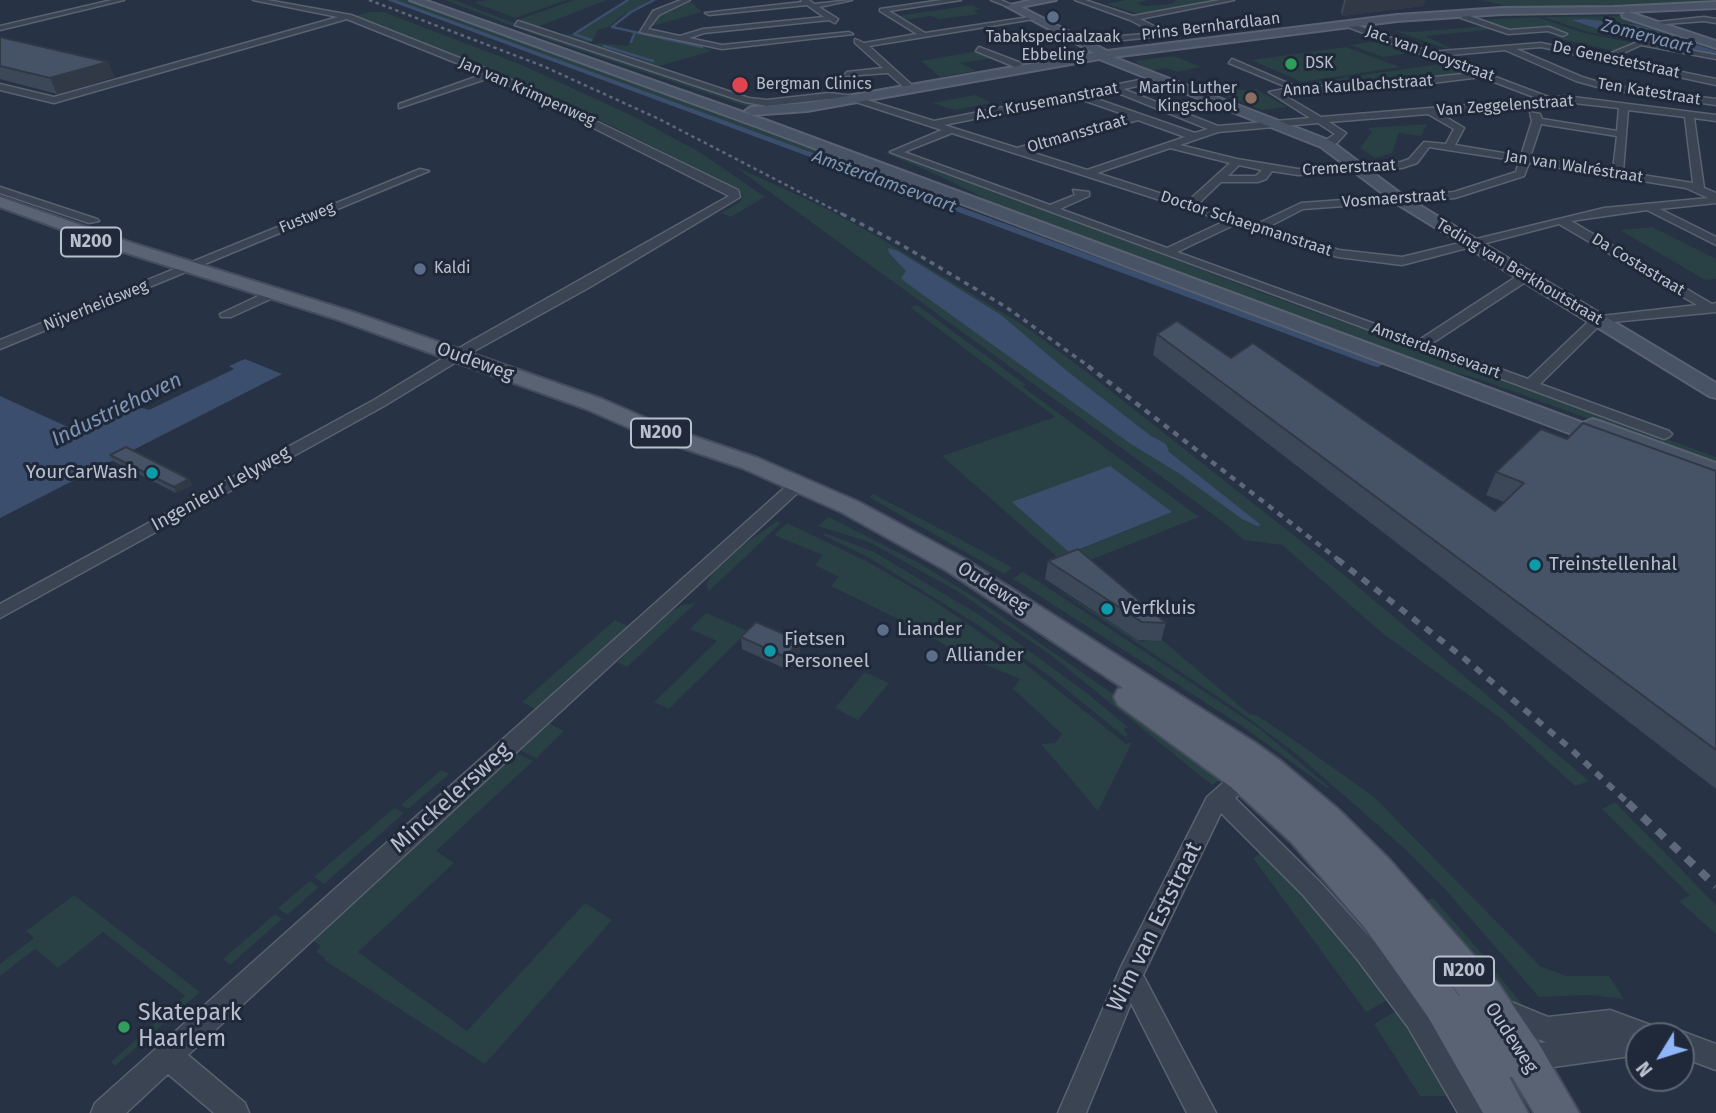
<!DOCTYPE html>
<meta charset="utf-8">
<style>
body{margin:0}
#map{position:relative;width:1716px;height:1113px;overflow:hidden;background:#273244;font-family:"Fira Sans",sans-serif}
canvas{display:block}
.north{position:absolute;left:1625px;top:1022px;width:70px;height:70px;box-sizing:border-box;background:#202939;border:2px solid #5d6574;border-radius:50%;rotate:232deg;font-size:19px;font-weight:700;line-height:28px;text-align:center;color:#b9c0cd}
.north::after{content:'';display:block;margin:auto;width:24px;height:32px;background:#90b5fa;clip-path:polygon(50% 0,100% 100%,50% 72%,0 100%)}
</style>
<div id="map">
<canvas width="1716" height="1113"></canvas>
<div class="north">N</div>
</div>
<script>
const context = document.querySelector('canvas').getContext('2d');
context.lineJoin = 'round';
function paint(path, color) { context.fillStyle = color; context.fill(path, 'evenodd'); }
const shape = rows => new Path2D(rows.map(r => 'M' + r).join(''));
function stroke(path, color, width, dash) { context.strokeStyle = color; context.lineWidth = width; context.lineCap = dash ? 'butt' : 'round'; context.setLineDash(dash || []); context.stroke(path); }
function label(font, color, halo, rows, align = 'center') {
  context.font = font + ' "Fira Sans",sans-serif'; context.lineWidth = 6; context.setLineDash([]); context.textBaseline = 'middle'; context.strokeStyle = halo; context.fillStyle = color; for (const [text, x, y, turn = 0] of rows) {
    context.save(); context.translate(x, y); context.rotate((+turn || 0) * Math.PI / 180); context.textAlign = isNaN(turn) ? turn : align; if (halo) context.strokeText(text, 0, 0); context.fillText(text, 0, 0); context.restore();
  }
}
paint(shape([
 [394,0,408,0,907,184,900,187],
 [445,0,454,0,525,27,770,106,748,107,546,39],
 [489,0,567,0,515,18,473,2],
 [574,0,607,0,537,27,518,20],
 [627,0,651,0,620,17,610,26,598,30,593,41,585,43,560,35,573,34],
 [1126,0,1148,0,1137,3,1145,6,1171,4,1177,1,1174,0,1224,0,1185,7,1177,5,1182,7,1142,15,1107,4],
 [1482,0,1716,0,1716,1,1546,8,1509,7],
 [684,2,691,2,702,12,649,27,663,11],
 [972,5,981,9,973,10,979,14,940,19,930,16,904,20,897,16],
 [371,12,384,12,522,65,631,115,701,153,765,197,731,217,721,213,740,202,743,195,737,189,612,126,489,69,354,16],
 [1621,16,1716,48,1716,51,1638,25,1586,19,1574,21,1619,36,1716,57,1588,32,1543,17],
 [1537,17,1584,33,1634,43,1616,51,1550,37,1568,35,1545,27,1506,31,1475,20],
 [1486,26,1496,29,1425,36,1453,49,1447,49,1395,31,1414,32],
 [635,32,702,47,712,51,656,67,591,45,600,43,627,46,631,42],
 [1377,41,1409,53,1383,57,1350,45],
 [1346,47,1400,67,1302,82,1251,60],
 [978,51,993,58,960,63,976,71,940,77,921,61],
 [1174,56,1201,67,1177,72,1166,68,1150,71,1134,61],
 [1447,63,1460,68,1454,69,1463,73,1450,77,1328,88,1314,82],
 [1256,89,1287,107,1262,110,1216,92],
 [975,95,992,103,955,110,932,103],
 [1427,124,1421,136,1399,133,1392,153,1375,158,1360,148,1372,132,1367,128],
 [871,147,1075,221,1257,291,1716,457,1716,463,1671,449,1482,380,1403,358,1011,212,942,177],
 [734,166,821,206,875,235,1026,327,1088,373,1344,575,1589,781,1575,786,1499,717,1382,633,1282,545,1244,540,1222,521],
 [1652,227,1716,259,1716,279,1705,280,1620,230],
 [917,305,1026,385,1023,387,1199,517,1083,563,1064,563,942,456,1055,417,910,307],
 [1013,502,1171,512,1071,553],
 [873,494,960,539,1013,568,1004,574,869,497],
 [829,517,919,563,974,597,1123,701,1220,780,1212,785,1052,656,957,591,869,542,818,526],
 [777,521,781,523,708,592,707,584,712,574,746,543],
 [787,523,866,561,928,597,1019,659,1126,744,1132,742,1098,811,1041,744,1055,743,1062,734,1013,689,1020,679,947,649,947,646,906,623,831,586,839,577,815,565,823,555,776,536,775,534],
 [825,533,874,552,981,616,1083,690,1128,727,1123,730,1128,734,1125,737,1052,678,975,623,868,557,823,535],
 [1022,572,1038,581,1259,728,1329,787,1327,788,1245,728,1013,579],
 [1043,580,1142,642,1160,638,1249,714,1258,716,1301,745,1373,796,1540,966,1566,976,1609,976,1624,999,1590,995,1539,997,1444,888,1405,849,1299,756,1236,709],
 [696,603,627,667,617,662,669,613,682,605],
 [706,613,748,631,669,709,654,702,717,641,690,629],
 [615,620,628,626,626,631,535,709,522,702],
 [865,672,889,683,858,720,835,708],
 [549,723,564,731,536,758,519,750],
 [516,753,533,761,436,851,454,863,358,952,467,1031,585,903,612,920,485,1064,324,960,325,958,316,952,321,946,311,939],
 [441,770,449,774,408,809,401,805],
 [1615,802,1716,905,1716,934,1679,901,1690,895,1602,809],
 [394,808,404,813,324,884,314,877],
 [1267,850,1393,997,1366,1012,1253,858],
 [310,881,319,887,287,915,278,908],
 [74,895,200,992,115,1066,111,1062,185,996,103,932,58,968,35,949,0,976,0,964,34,938,26,931],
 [1433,898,1478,949,1528,1012,1522,1011,1481,978,1427,900],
 [275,914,282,919,230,965,223,959],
 [1401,1008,1454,1096,1420,1096,1374,1024]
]), '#294045');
paint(shape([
 [1586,19,1638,25,1716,51,1716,56,1619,36,1571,20],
 [888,248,898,251,1001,315,1067,371,1151,436,1166,444,1169,452,1261,525,1257,526,1242,519,1180,474,1131,444,908,284,901,278,906,271,889,253],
 [245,359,282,374,0,518,0,396,81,433,136,406,149,410,234,369,229,366],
 [1110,466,1172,512,1070,553,1012,502]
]), '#3c4e6d');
stroke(shape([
 [654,0,631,12,612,27,702,47],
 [591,40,574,34,628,0],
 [631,42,635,32],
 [604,46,653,61]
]), '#3c4e6d', 2.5);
paint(shape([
 [387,0,396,0,1385,363,1378,367,1373,366,387,0]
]), '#3c4e6d');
const street = shape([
 [112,0,124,0,0,30,0,26,112,0],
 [253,0,267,0,351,15,495,72,738,190,740,197,590,287,476,350,384,406,0,618,0,604,374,400,466,344,729,196,492,77,399,108,399,104,484,74,347,19,54,103,0,90,0,84,54,97,338,17,253,0],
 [681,0,690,0,659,15,648,29,680,36,703,29,824,17,807,5,709,15,705,13,802,2,801,0,809,0,814,4,852,0,819,7,838,19,835,23,829,20,704,33,689,38,722,45,849,32,853,34,722,49,640,32,653,11,681,0],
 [942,0,961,0,889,11,925,33,1036,16,1040,18,869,46,913,86,913,90,907,90,888,73,844,76,847,72,883,68,855,43,855,39,864,43,917,34,880,11,880,9,942,0],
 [991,0,1001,0,1014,6,1009,7,991,0],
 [1075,0,1085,0,1133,16,1220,0,1234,0,1140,19,1166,32,1166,36,1079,44,1076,40,1155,33,1130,20,1075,0],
 [1464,14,1509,30,1549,27,1567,34,1563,36,1548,31,1508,34,1461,18,1464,14],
 [1704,17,1716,19,1716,23,1704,21,1652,25,1648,23,1704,17],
 [518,21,749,98,767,100,829,93,854,96,934,121,1159,76,1162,81,1123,89,1218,126,1310,118,1269,92,1289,88,1229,63,1232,59,1299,88,1399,81,1471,73,1345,26,1348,22,1430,52,1541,43,1604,56,1640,41,1716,55,1716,59,1641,45,1613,58,1716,79,1716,85,1541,47,1516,49,1582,77,1609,85,1716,99,1716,105,1605,89,1576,81,1505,50,1440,56,1551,98,1565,96,1716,115,1716,121,1694,118,1704,188,1716,193,1716,203,1660,209,1716,237,1716,245,1647,210,1571,221,1712,304,1716,303,1716,312,1602,323,1540,384,1669,431,1672,434,1669,437,1664,439,890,152,942,130,853,101,829,99,767,106,745,102,515,25,518,21],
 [1481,77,1539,99,1321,117,1282,94,1399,87,1481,77],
 [1113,91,1208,129,1195,133,1088,96,1113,91],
 [1077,98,1129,116,1017,148,944,125,1077,98],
 [1565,102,1619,108,1617,131,1542,119,1540,114,1530,112,1532,121,1521,156,1455,145,1464,128,1439,113,1565,102],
 [1628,110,1685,117,1693,183,1623,172,1628,110],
 [1428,114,1454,129,1446,144,1424,142,1409,159,1401,162,1298,169,1237,159,1180,145,1218,132,1318,123,1335,134,1323,142,1321,144,1326,147,1337,143,1346,133,1329,122,1428,114],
 [1138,120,1185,137,1087,170,1028,151,1138,120],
 [1541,124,1617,136,1613,170,1530,157,1541,124],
 [952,133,1185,208,1225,221,1167,248,1060,209,1089,196,1089,192,1073,190,1075,195,1050,205,904,152,952,133],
 [1429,147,1519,161,1516,172,1454,192,1301,203,1257,224,1197,205,1221,182,1258,182,1266,179,1272,171,1298,175,1402,168,1417,163,1429,147],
 [1170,148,1230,163,1187,202,1097,173,1170,148],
 [1529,163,1686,188,1708,198,1604,208,1402,257,1339,250,1268,227,1303,209,1455,198,1524,176,1529,163],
 [1239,165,1262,170,1256,176,1228,176,1239,165],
 [1236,224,1338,257,1402,265,1559,224,1697,305,1593,317,1528,379,1431,344,1530,279,1530,273,1522,273,1419,340,1177,252,1236,224],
 [979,47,1021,63,1022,65,1015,67,976,51,979,47],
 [420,169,429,171,0,349,0,340,420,169],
 [0,187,97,219,99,221,89,223,0,193,0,187],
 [271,290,275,291,275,297,231,317,221,317,220,314,271,290],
 [798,479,806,484,804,487,188,1055,245,1103,249,1113,214,1113,168,1074,126,1113,91,1113,95,1103,792,481,798,479],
 [1245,763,1253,765,1256,771,1251,784,1235,798,1319,881,1375,943,1426,1009,1488,1113,1458,1113,1408,1027,1357,959,1303,895,1221,813,1143,975,1216,1113,1187,1113,1131,1003,1086,1113,1058,1113,1121,967,1207,797,1233,774,1237,765,1245,763],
 [1504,999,1548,1017,1610,1010,1656,1027,1660,1036,1639,1036,1639,1050,1624,1057,1525,1071,1515,1067,1511,1058,1515,1049,1546,1042,1507,1028,1495,1020,1491,1011,1495,1002,1504,999],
 [1681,1031,1716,1044,1716,1070,1681,1057,1681,1036,1671,1036,1681,1031]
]);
const secondary = shape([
 [410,0,424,0,768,121,1583,423,1592,419,1599,421,1716,463,1716,478,1615,441,1606,445,1598,444,758,127,410,0],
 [1032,0,1056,0,1021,7,1107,51,1397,15,1502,8,1614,7,1716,2,1716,8,1628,12,1716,41,1716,48,1623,17,1622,15,1626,12,1502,14,1397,21,1113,57,1331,141,1404,196,1716,383,1716,398,1709,396,1394,202,1321,147,1099,59,807,111,751,115,745,111,751,107,807,103,1094,53,1006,6,1032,0]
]);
const primary = shape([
 [0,197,132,243,353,312,602,399,666,427,758,458,859,502,965,559,1254,742,1282,762,1337,808,1389,859,1498,983,1539,1044,1579,1113,1534,1113,1512,1077,1509,1077,1528,1113,1483,1113,1428,1017,1366,929,1291,842,1231,787,1118,705,1114,697,1118,689,1123,688,947,571,841,512,742,468,650,437,586,409,339,320,120,251,0,207,0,197],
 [1430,957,1432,959,1460,996,1459,996,1430,957]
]);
stroke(street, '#5a6271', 3);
stroke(secondary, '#5a6271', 4);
stroke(primary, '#454d5d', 4);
paint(street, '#3b4453');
paint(secondary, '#495366');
paint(primary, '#596373');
stroke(shape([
 [369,0,543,66,659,119,846,216]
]), '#5d687a', 2.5, [3.5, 3.5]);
stroke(shape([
 [842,214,900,244,1006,307,1091,368]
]), '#5d687a', 3.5, [5, 5]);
stroke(shape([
 [1088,366,1340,561]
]), '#5d687a', 4.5, [6, 6]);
stroke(shape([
 [1337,559,1465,659,1571,749,1630,805]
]), '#5d687a', 6, [8, 8]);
stroke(shape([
 [1628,803,1716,886]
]), '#5d687a', 8, [10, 10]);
paint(shape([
 [1344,0,1425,0,1423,6,1342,16,1341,11],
 [0,37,108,62,114,77,57,94,0,79],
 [1157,334,1231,358,1495,511,1504,502,1486,495,1496,472,1567,439,1716,471,1716,789,1153,355],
 [110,455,189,479,192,485,176,493,113,461],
 [1048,561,1166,623,1161,641,1138,640,1045,579],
 [741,637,800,641,800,654,786,669,742,649]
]), '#3c4758');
paint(shape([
 [1346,0,1425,0,1423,6,1342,16],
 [108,62,114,77,57,94,50,78],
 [189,479,192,485,176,493,174,487],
 [800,641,800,654,786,669,785,657]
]), '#313947');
const building = shape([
 [0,37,108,62,50,78,0,66,0,37],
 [1177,321,1231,358,1253,343,1495,511,1524,483,1496,472,1541,429,1567,439,1583,423,1716,471,1716,750,1157,334,1177,321],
 [126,447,189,479,174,487,110,455,126,447],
 [1078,549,1166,623,1142,622,1048,561,1078,549],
 [756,622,800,641,785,657,741,637,756,622]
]);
paint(building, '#465266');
stroke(building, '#313947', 2);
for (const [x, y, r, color] of [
 [1053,17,7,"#5c6f8a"],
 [1291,64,7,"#2e9e5b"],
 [740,85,9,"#e0444e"],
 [1251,98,7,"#8d6e63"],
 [420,269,7,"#5c6f8a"],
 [152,473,7,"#0f9aa8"],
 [1535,565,7,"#0f9aa8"],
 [1107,609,7,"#0f9aa8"],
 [883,630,7,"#5c6f8a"],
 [770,651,7,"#0f9aa8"],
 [932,656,7,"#5c6f8a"],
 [124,1027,7,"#2e9e5b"]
]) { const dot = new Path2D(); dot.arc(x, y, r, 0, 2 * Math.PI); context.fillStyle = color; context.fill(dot); stroke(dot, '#202939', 2.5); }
label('16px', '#b9c0cd', '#202939', [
 ["Prins Bernhardlaan",1211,27,-7],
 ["Jac. van Looystraat",1430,54,20],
 ["De Genestetstraat",1616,60,12],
 ["Anna Kaulbachstraat",1358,86,-4],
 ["Jan van Krimpenweg",527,92,24],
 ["Ten Katestraat",1649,92,9],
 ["A.C. Krusemanstraat",1047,102,-11],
 ["Van Zeggelenstraat",1505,106,-4],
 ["Oltmansstraat",1077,134,-16],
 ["Jan van Walréstraat",1574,167,9],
 ["Cremerstraat",1349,168,-3],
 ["Vosmaerstraat",1394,199,-4],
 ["Fustweg",307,218,-22],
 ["Doctor Schaepmanstraat",1246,224,18],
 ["Da Costastraat",1638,265,31],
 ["Teding van Berkhoutstraat",1519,272,31],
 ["Nijverheidsweg",96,306,-22],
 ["Amsterdamsevaart",1436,351,20]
]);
label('16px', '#b9c0cd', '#202939', [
 ["Tabakspeciaalzaak",1053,38,"center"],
 ["Ebbeling",1053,56,"center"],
 ["DSK",1305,64],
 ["Bergman Clinics",756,85],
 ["Martin Luther",1237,89,"right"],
 ["Kingschool",1237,107,"right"],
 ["Kaldi",434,269]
], 'left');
label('italic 18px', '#7f94b4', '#202939', [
 ["Zomervaart",1647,37,14],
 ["Amsterdamsevaart",884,182,20]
]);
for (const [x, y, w] of [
 [91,242,60],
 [661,433,60],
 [1464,971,60]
]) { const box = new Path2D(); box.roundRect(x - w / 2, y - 14.5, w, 29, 5); context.fillStyle = '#202939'; context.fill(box); stroke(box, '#b9c0cd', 2); }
label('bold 18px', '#b9c0cd', null, [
 ["N200",91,242],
 ["N200",661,433],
 ["N200",1464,971]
]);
label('19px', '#b9c0cd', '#202939', [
 ["Oudeweg",475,362,20],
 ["Ingenieur Lelyweg",221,489,-29],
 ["Oudeweg",993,588,32],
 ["Oudeweg",1511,1038,57]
]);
label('19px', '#b9c0cd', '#202939', [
 ["YourCarWash",138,473,"right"],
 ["Treinstellenhal",1549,565],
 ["Verfkluis",1121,609],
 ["Liander",897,630],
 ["Fietsen",784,640],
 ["Personeel",784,662],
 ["Alliander",946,656]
], 'left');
label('italic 21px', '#7f94b4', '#202939', [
 ["Industriehaven",117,410,-26]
]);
label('23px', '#b9c0cd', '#202939', [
 ["Minckelersweg",451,798,-42],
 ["Wim van Eststraat",1155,927,-64]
]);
label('23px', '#b9c0cd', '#202939', [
 ["Skatepark",138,1014],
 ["Haarlem",138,1040]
], 'left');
</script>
